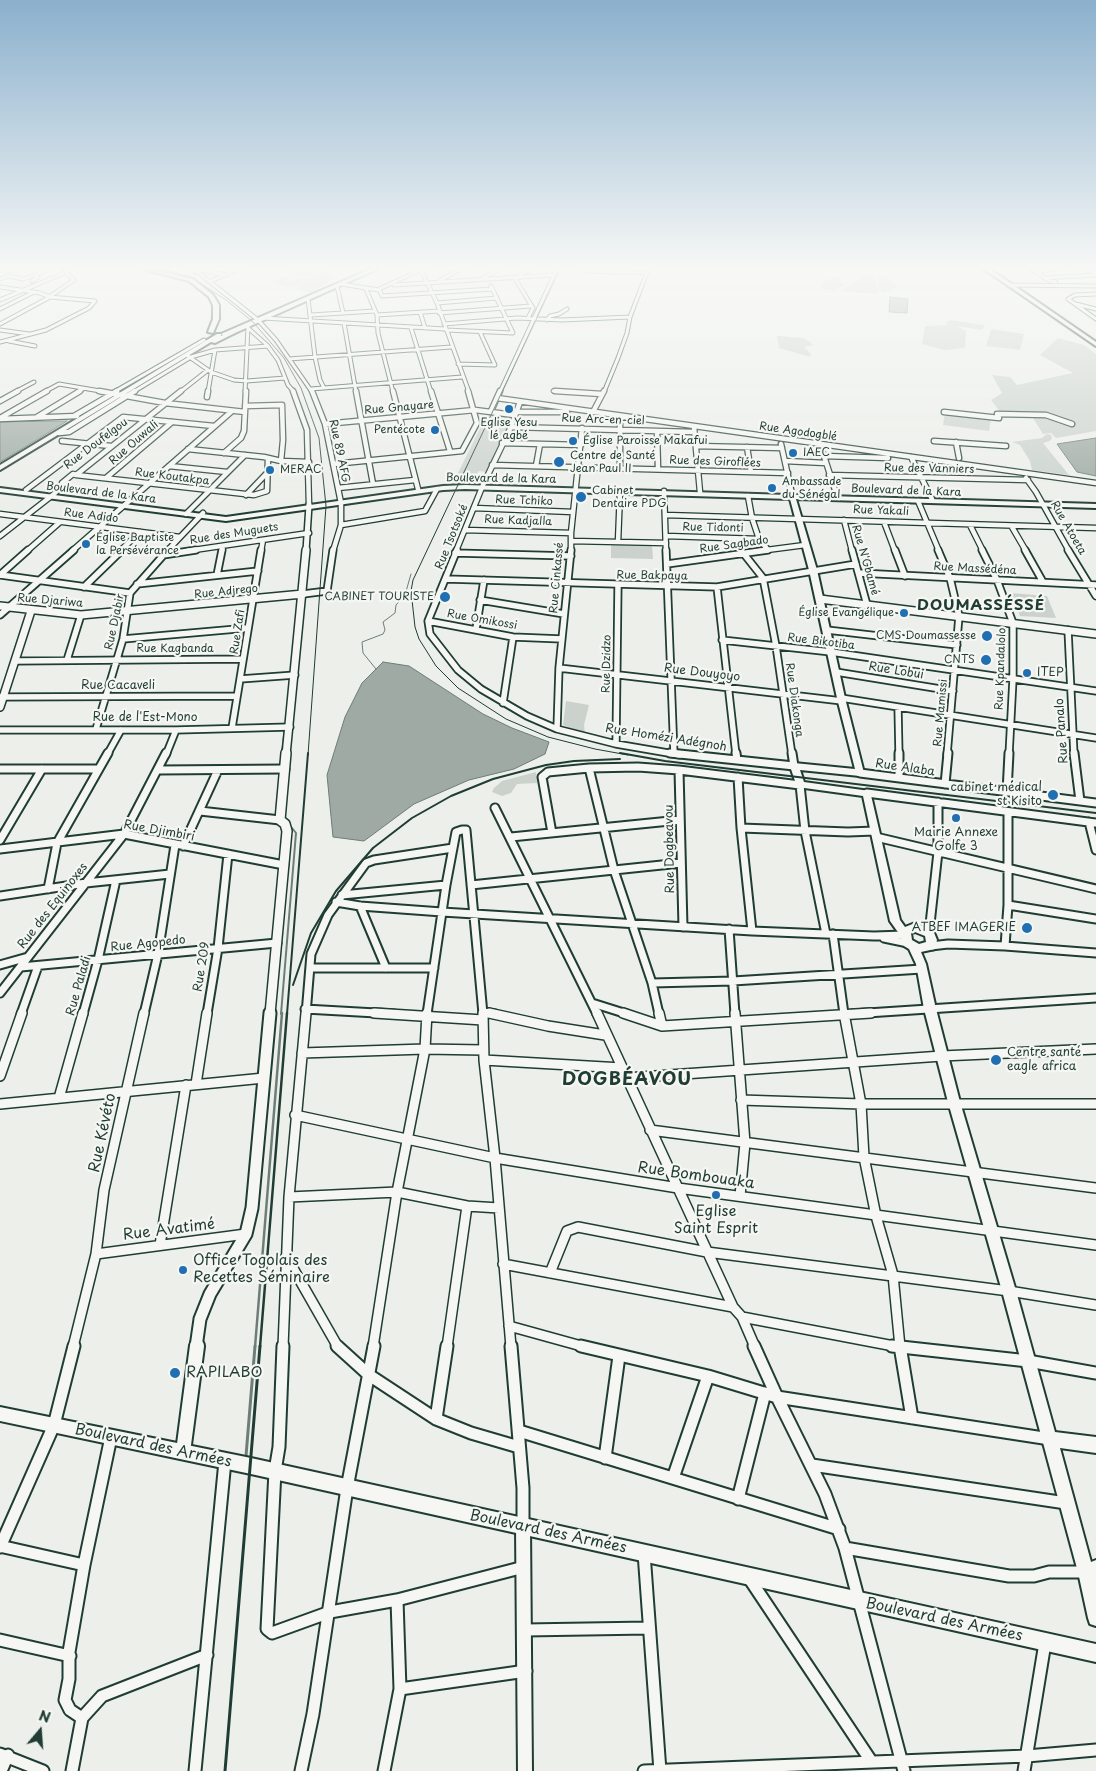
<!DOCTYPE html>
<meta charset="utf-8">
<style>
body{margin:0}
#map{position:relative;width:1096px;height:1771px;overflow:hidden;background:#edefea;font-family:"Playpen Sans",sans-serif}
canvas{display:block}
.north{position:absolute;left:15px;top:1706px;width:50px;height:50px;-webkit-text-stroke:4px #f6f6f2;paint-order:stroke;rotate:18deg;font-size:14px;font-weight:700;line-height:20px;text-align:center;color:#1f3d34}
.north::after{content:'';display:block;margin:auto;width:18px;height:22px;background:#1f3d34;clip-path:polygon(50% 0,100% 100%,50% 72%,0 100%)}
</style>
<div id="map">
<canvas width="1096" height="1771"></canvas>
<div class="north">N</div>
</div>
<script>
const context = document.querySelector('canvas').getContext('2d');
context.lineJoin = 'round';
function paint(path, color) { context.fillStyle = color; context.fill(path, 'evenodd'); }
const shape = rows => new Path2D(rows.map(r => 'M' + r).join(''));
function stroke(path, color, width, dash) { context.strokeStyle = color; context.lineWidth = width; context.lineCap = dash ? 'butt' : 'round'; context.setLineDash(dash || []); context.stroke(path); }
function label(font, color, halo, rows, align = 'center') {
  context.font = font + ' "Playpen Sans",sans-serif'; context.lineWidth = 4.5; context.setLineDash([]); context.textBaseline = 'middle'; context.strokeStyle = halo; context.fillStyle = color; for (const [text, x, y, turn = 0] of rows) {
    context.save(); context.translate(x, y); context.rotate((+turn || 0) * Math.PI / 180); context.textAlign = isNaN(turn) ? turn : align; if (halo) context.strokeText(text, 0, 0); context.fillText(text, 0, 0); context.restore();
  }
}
paint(shape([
 [298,267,323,267,334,278,311,293,296,289,299,287,286,287,272,281,286,277,290,277,288,279,292,280,300,278,309,279,315,276,315,274,308,276,287,273],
 [868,274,874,275,878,294,839,291],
 [876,275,886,277,899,287,883,293,879,290],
 [832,277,842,278,841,283,848,283,836,290,821,289,824,279,830,280],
 [949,320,985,325,982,330,956,326,966,331,965,348,945,350,922,344,925,326,950,325,946,324],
 [991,329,1024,334,1020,350,986,346],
 [777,336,803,338,807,340,814,345,804,347,811,354,810,357,779,348],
 [1058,338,1084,345,1096,354,1096,431,1056,438,1051,433,1043,434,1033,418,1021,415,1001,413,991,400,1002,393,992,375,1010,377,1017,385,1073,373,1040,355],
 [488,412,502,415,510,421,508,430,487,472,479,471,474,478,469,477,467,481,455,479],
 [945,412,991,419,989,431,943,425],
 [1047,434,1051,435,1052,438,1050,441,1043,443,1069,475,1032,470,1030,461,1020,445,1012,442,1042,438],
 [611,544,652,545,653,559,611,558],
 [1011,593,1047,596,1056,618,1020,616],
 [566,701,589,705,584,725,585,734,563,725],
 [536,772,537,783,517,784,511,793,502,796,492,792,494,788,502,781]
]), '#cbd2cc');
const water = shape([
 [890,297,908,299,907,313,889,312,890,297],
 [67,421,20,450,0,462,0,422,67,421],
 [1096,438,1096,476,1077,472,1057,444,1096,438],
 [383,662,409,666,483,714,512,728,549,742,545,754,514,769,469,780,414,804,364,841,333,837,327,775,345,717,362,683,383,662]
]);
paint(water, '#9faaa4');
stroke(water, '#6c7e77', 1);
stroke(shape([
 [417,494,451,490],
 [345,504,370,500],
 [376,669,363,653,362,642,383,634,385,630,383,622,395,613,396,605,405,595,411,574],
 [285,725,290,678],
 [281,755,284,732]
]), '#6c7e77', 1);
stroke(shape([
 [280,767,282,753],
 [276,813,280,772],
 [281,1014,296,833,292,828]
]), '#6c7e77', 2);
stroke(shape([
 [255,1347,282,1013]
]), '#6c7e77', 2.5);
stroke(shape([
 [246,1456,255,1346]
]), '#6c7e77', 3);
const minorFar5 = shape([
 [190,267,196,271],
 [409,267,421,270,437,303,469,392],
 [427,267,379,289,382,296,492,289],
 [1028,267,1050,281,1056,282],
 [1077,267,1096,273],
 [0,270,16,271,27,267],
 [205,271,227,275],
 [584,271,647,273],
 [1035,272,1065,267],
 [200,274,258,320,276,340,312,392],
 [520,275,535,267],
 [514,277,533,308,528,318],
 [483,278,504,267],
 [1044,278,1096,275],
 [0,279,8,276,23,279,35,275],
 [440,280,466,267],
 [32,281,38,277,35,275,54,267],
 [211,281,243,267],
 [341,284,379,290],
 [394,285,553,275,557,270],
 [1009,285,1096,286],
 [337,286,343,313],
 [0,287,40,293,50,297,95,301,89,308,46,330,0,342],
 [366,289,377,315,378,333,393,392],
 [1096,294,1075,295,1068,299,1096,319],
 [49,297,74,280,66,273],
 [308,299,315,357,320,380,324,388],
 [0,300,69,271,62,267],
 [437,303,497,298],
 [1076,304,1096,309],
 [0,309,34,292],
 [420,312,425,328],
 [439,313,531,306],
 [311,315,375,311],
 [377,315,439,311],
 [263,318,445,329],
 [547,320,550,316,559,314,567,309],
 [344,323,356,392],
 [0,324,50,297],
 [444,324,517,318,562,320,630,317],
 [248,328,267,345,278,360,288,385,294,392],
 [411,328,431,392],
 [0,330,29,334],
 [446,330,513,333,491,286],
 [9,341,35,346],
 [188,356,211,372,234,380,247,381,285,378],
 [289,359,451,347],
 [458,364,495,365,480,332],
 [311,389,462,377],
 [553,391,576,392],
 [15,392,34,382],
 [44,392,59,384,106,392],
 [77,392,83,389],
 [114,392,204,340],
 [133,392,191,357,215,350,268,346],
 [180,392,208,370],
 [208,392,215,350],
 [245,392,248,326],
 [500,392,556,271],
 [604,392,618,358,627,333,630,317,649,267]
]);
const minorFar4 = shape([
 [99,391,165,403,245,412],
 [293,391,307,430,309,505],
 [312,391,325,424,341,503,341,525,333,551],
 [356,391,373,484],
 [393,391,418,489],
 [431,391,450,451],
 [555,391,602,394],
 [207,397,208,391],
 [497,398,1096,483],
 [0,401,18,391],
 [245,406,282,405,283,440,281,461],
 [491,411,500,391],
 [516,412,567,412],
 [593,412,604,391],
 [944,412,999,418],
 [997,414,1046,415,1072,424],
 [74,416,117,391],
 [620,416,620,468],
 [37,417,80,391],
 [0,418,47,391],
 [0,419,77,416],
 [325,424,475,410,514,415],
 [511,427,694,432],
 [694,427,700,492],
 [657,431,658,469],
 [59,433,69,432,135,391],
 [62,441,111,446],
 [934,441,1006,446],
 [956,442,959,458],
 [502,443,581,445],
 [781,444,792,494],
 [696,446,782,448],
 [747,447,751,472],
 [188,449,264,457,281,461,309,462],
 [224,453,241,438,244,431,246,391],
 [823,453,837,496],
 [824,456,888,458],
 [911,457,932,499],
 [785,461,826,463],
 [334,464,462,451,477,423,468,391],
 [492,465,788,473],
 [169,466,227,472],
 [536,466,540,444],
 [76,475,254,495,267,491,268,458],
 [829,475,1028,480],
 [106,478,172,422],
 [1026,478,1036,492,1069,551],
 [338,488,415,480],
 [26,490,123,417,214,426],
 [664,491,666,551],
 [246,495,267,473],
 [748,496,752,518,759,539,768,550],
 [918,501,939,551],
 [474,508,573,512],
 [0,514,180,537],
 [186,514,245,455],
 [665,515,1096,528],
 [844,520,852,551],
 [884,522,895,551],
 [341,525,425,511,437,489],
 [970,525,983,551],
 [1012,527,1026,551],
 [465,530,571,533],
 [0,536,54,494,64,484,62,483,73,474,76,475,181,391],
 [666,536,759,539],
 [571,541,666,543],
 [618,542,620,492],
 [27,551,60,522],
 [72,551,232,411],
 [120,551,140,532],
 [167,551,203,513],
 [187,551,309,533],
 [222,551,223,546],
 [261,551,263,540],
 [456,551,483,485,511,427,520,402],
 [571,551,571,533,582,428],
 [759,551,805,545]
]);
const minorFar3 = shape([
 [457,550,428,621,430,634,458,670,481,689,527,716,557,729,616,744,680,755],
 [666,550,674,754],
 [852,550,867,605],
 [895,550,905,576],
 [938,550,950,578,959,616,947,755],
 [982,550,997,580,1013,623,1013,679,1009,755],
 [1025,550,1043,582],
 [1068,550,1096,596],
 [455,553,571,556],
 [744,554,763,578,776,646,792,755],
 [163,555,196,550],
 [667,564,768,550],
 [859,573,1096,585],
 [0,575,130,593],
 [0,575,28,550],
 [217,575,222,550],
 [446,579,717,587,856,564],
 [137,584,258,571],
 [84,587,122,550],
 [717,587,736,755],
 [303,594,327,591,333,550],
 [480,600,564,614],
 [0,615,74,550],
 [428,621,513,637,562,639],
 [476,629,484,580],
 [827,630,957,645],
 [1068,630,1074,755],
 [123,639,248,628],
 [722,640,831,652,1096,691],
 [67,660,81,615],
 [16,661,243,659],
 [559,668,842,701],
 [836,672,953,691],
 [240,679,295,675],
 [0,697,237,696],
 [841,698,1096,738],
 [503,703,513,637],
 [898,707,899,755],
 [232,728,261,550],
 [96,729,123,639,130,593,168,550],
 [557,729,559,668,571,550],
 [0,730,176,730,290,727],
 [616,744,618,585],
 [107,755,121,730],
 [166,755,176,730]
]);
const minorFar2 = shape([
 [670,753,794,766,792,753],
 [736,753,737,760],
 [899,753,899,778],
 [1074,753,1080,801],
 [589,768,614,870,652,983,659,1014],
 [0,769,98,769],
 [159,770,285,769],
 [679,770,683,927],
 [860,773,1096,803],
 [738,777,741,828,752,931],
 [945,784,948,753],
 [1007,792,1009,753],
 [867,793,1096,823],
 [495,808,597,1014],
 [200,811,280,820],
 [1089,822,1096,850],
 [741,828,848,832,875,831],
 [552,833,542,777,548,772,589,768,638,767,679,770,800,785,805,831,826,934],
 [511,837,680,820],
 [876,837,1096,889],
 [0,840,42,769],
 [183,846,218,770],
 [0,849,124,834,284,865],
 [471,885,681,863],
 [48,889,57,843,108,753],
 [342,895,446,885],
 [0,896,86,883,170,874],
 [336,902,360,906,442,912,752,931,874,936,904,935],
 [1008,905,1096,919],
 [360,906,386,968],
 [729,929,735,1014],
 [929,933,938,852,938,802],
 [833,934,844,1014],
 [884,938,908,943],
 [931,946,948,944,1005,946,1096,953],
 [1005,946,1008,905,1008,812],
 [0,965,28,957],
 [21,967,277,943],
 [310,968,434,968],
 [652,983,733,981,922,969],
 [0,993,124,834,166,753],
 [592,1003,627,1014],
 [305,1009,394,1014],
 [483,1012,495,1014],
 [21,1014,38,966],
 [83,1014,98,960,116,880],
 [144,1014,158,954,175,845],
 [207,1014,218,948,228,854],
 [306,1014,311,954,328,915,366,863,374,860,453,848],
 [427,1014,446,885,456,832,462,830,466,830,483,1014],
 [852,1014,1096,998]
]);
const minorFar1 = shape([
 [374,1013,483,1020],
 [483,1013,484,1060,495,1158,511,1347],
 [489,1013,548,1026,605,1035],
 [597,1013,733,1307,742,1317,755,1347],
 [623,1013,662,1026,871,1013],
 [659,1013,662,1026],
 [735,1013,745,1143,740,1196],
 [844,1013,861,1104,864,1157,876,1216,893,1275,900,1347],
 [302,1053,425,1049,483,1050],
 [484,1060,622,1068],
 [0,1076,22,1013],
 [626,1078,942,1056,1096,1049],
 [196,1084,207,1013],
 [59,1098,83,1013],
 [741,1100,861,1104,1096,1104],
 [0,1104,264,1078],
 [295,1115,495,1158,678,1188,1096,1245],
 [650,1130,1096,1188],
 [289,1197,397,1192,467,1206,499,1208],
 [160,1245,186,1085],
 [96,1254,246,1234],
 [286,1256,338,1347],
 [503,1264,733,1307],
 [550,1273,567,1231,578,1227,707,1252,1009,1291,1096,1305],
 [742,1317,899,1347],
 [509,1326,585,1347],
 [73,1347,96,1254,104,1190,144,1013],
 [283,1347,289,1197,306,1013],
 [373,1347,397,1192,425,1049,427,1013],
 [447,1347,467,1206]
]);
const minor = shape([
 [283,1346,279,1447,275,1471,267,1629,272,1633,330,1612,397,1600,524,1567],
 [337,1346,369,1375,436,1419,471,1433,519,1447],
 [511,1346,523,1488,523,1526],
 [581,1346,708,1376,777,1397,1050,1439],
 [754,1346,777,1397,825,1494,845,1548,904,1771],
 [892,1346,1028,1361,1096,1373],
 [900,1346,912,1418],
 [436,1419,447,1346],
 [519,1431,839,1529],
 [605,1458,619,1356],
 [812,1465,1066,1503],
 [673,1478,708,1376],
 [738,1499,765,1393],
 [0,1546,84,1565],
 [0,1547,54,1425,74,1346],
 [845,1548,1009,1576,1034,1576,1049,1572,1086,1572],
 [644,1553,660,1771],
 [749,1578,871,1761],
 [525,1630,648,1628],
 [0,1640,70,1656],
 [400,1689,526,1671],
 [82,1718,70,1710,65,1700,69,1679,69,1652,84,1565,111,1437],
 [0,1754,43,1771],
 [1,1771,8,1755],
 [72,1771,82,1718,102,1696,207,1655],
 [195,1771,225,1461],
 [301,1771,313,1714,347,1488,374,1346],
 [384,1771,400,1689,397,1600],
 [644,1771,1027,1756,1096,1750],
 [1024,1771,1045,1643]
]);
const tertiaryFar4 = shape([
 [306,551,309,505]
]);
const tertiaryFar3 = shape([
 [820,599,1096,634],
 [0,606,81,615,303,594],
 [0,707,31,611],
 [286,755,306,550]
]);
const tertiaryFar2 = shape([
 [270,1014,287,831,285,824,280,820,286,753]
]);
const tertiaryFar1 = shape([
 [196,1347,200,1319,210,1294,246,1234,252,1208,270,1013]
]);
const tertiary = shape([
 [183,1452,197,1346],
 [523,1526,525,1771]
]);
const secondary = shape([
 [199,269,204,269,208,271,195,273,195,271,199,269],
 [465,485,789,495,792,492,795,495,1096,504,1096,508,796,499,817,570,845,698,864,773,860,776,800,770,804,782,870,791,900,920,905,927,915,923,933,930,937,940,935,949,921,952,926,964,936,1009,960,1102,1016,1291,1055,1432,1096,1437,1096,1453,1060,1448,1091,1562,1096,1560,1096,1626,1090,1624,1088,1618,1078,1572,1002,1291,948,1102,924,1009,916,964,909,949,904,946,900,935,890,921,863,796,797,787,790,766,794,763,855,769,837,698,809,570,790,499,465,489,443,490,226,521,0,492,0,488,226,517,443,486,465,485],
 [915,932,925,936,926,942,919,944,912,940,911,933,915,932],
 [0,1407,251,1458,1096,1644,1096,1662,251,1474,0,1421,0,1407]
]);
const primary = shape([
 [375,267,382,267,235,333,224,336,221,334,375,267]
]);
const trunk = shape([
 [135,267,146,267,193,279,213,295,219,305,219,319,213,333,208,332,213,319,213,305,209,297,189,281,135,267],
 [981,267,987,267,1096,342,1096,346,981,267],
 [233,330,235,333,215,343,211,342,0,470,0,465,217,334,221,334,221,336,233,330]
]);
stroke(minorFar5, '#1f3d34', 5);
stroke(minorFar4, '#1f3d34', 7);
stroke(minorFar3, '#1f3d34', 9);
stroke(minorFar2, '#1f3d34', 11);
stroke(minorFar1, '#1f3d34', 12);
stroke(minor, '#1f3d34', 15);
stroke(tertiaryFar4, '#1f3d34', 8);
stroke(tertiaryFar3, '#1f3d34', 10);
stroke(tertiaryFar2, '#1f3d34', 12);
stroke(tertiaryFar1, '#1f3d34', 15);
stroke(tertiary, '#1f3d34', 18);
stroke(secondary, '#1f3d34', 4);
stroke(primary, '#1f3d34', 4);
stroke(trunk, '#1f3d34', 4);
stroke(minorFar5, '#f6f6f2', 3);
stroke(minorFar4, '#f6f6f2', 4.5);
stroke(minorFar3, '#f6f6f2', 5.5);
stroke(minorFar2, '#f6f6f2', 7);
stroke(minorFar1, '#f6f6f2', 9);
stroke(minor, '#f6f6f2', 11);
stroke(tertiaryFar4, '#f6f6f2', 5);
stroke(tertiaryFar3, '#f6f6f2', 7);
stroke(tertiaryFar2, '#f6f6f2', 9);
stroke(tertiaryFar1, '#f6f6f2', 11);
stroke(tertiary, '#f6f6f2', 14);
paint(secondary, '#f6f6f2');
paint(primary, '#f6f6f2');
paint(trunk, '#f6f6f2');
stroke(shape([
 [125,267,170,273,194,279,226,300,253,322,284,358,301,388,319,438,326,506,308,755],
 [561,267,413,580,411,591,415,627,419,639,436,666,458,688,506,719,548,737,595,749,628,755]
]), '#1f3d34', 1);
stroke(shape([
 [620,753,665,761,1096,813],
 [293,985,311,933,336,891,373,848,412,818,451,796,493,779,546,765,574,761,620,759],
 [287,1014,308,753]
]), '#1f3d34', 2);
stroke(shape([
 [260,1347,287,1013]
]), '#1f3d34', 2.5);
stroke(shape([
 [225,1771,260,1346]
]), '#1f3d34', 3);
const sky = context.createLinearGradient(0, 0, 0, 515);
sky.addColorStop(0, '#8bb0cd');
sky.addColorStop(0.52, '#f7f8f6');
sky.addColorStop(1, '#f7f8f600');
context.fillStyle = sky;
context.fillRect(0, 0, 1096, 515);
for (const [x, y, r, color] of [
 [509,409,5,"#1f6fb2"],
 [435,430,5,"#1f6fb2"],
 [573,441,5,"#1f6fb2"],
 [793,453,5,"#1f6fb2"],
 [559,462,6,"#1f6fb2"],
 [270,470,5,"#1f6fb2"],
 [772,488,5,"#1f6fb2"],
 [581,497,6,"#1f6fb2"],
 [86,544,5,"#1f6fb2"],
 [445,597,6,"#1f6fb2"],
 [904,613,5,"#1f6fb2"],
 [987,636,6,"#1f6fb2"],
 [986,660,6,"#1f6fb2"],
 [1027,673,5,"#1f6fb2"],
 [1053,795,6,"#1f6fb2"],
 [956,818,5,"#1f6fb2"],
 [1027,928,6,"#1f6fb2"],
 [996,1060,6,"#1f6fb2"],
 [716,1195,5,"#1f6fb2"],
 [183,1270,5,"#1f6fb2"],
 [175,1373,6,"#1f6fb2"]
]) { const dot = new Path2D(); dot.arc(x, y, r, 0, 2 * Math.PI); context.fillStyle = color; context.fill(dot); stroke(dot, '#f6f6f2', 2); }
label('11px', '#1f3d34', '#f6f6f2', [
 ["Rue Gnayare",399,408,-5],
 ["Rue Arc-en-ciel",603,420,2],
 ["Rue Agodogblé",798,432,8],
 ["Rue Ouwali",134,443,-41],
 ["Rue Doufelgou",96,444,-37],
 ["Rue 89 AFG",339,451,78],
 ["Rue des Giroflées",715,462,2],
 ["Rue des Vanniers",929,469,1],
 ["Rue Koutakpa",172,477,7],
 ["Boulevard de la Kara",501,479,1],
 ["Boulevard de la Kara",906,491,2],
 ["Boulevard de la Kara",101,493,7],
 ["Rue Tchiko",524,501,2],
 ["Rue Yakali",881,511,2],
 ["Rue Adido",91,516,7],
 ["Rue Kadjalla",518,521,2],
 ["Rue Tidonti",713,528,1],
 ["Rue Atoeta",1068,528,60],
 ["Rue des Muguets",234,534,-9],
 ["Rue Tsotsoké",452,537,-68],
 ["Rue Sagbado",734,545,-8],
 ["Rue N'Gbamé",865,560,74],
 ["Rue Massédéna",975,569,3],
 ["Rue Bakpaya",652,576,1],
 ["Rue Cinkassé",557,578,-85],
 ["Rue Adjrego",226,592,-6],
 ["Rue Djariwa",50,601,5],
 ["Rue Omikossi",482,620,10],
 ["Rue Djabir",115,622,-78],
 ["Rue Zafi",238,632,-81],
 ["Rue Bikotiba",821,642,7],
 ["Rue Kagbanda",175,649],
 ["Rue Dzidzo",607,664,-89],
 ["Rue Kpandalolo",1001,669,-88],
 ["Rue Diakonga",794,700,82],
 ["Rue Mamissi",941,713,-85]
]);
label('11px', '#1f3d34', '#f6f6f2', [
 ["Eglise Yesu",509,423,"center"],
 ["lé agbé",509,436,"center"],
 ["Pentécote",425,430,"right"],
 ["Église Paroisse Makafui",583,441],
 ["IAEC",803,453],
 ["Centre de Santé",570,456],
 ["Jean Paul II",570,469],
 ["MERAC",280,470],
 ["Ambassade",782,482],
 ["du Sénégal",782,495],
 ["Cabinet",592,491],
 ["Dentaire PDG",592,504],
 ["Église Baptiste",96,538],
 ["la Persévérance",96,551],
 ["CABINET TOURISTE",434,597,"right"],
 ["Église Evangélique",894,613,"right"],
 ["CMS Doumassesse",976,636,"right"],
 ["CNTS",975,660,"right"]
], 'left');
label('12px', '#1f3d34', '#f6f6f2', [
 ["Rue Lobui",896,671,9],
 ["Rue Douyoyo",702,673,7],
 ["Rue Cacaveli",118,686],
 ["Rue de l'Est-Mono",145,718],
 ["Rue Panalo",1062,731,-94],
 ["Rue Homézi Adégnoh",666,738,9],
 ["Rue Alaba",905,768,8],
 ["Rue Djimbiri",159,831,10],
 ["Rue Dogbeavou",670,849,-91],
 ["Rue des Equinoxes",53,906,-52],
 ["Rue Agopedo",148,944,-6],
 ["Rue 209",202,967,-81],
 ["Rue Paladi",79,986,-74]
]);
label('12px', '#1f3d34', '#f6f6f2', [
 ["ITEP",1037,673],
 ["cabinet médical",1042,788,"right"],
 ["st Kisito",1042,802,"right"],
 ["Mairie Annexe",956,833,"center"],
 ["Golfe 3",956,847,"center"],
 ["ATBEF IMAGERIE",1016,928,"right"],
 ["Centre santé",1007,1053],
 ["eagle africa",1007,1067]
], 'left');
context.letterSpacing = '1px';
label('bold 15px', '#1f3d34', '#f6f6f2', [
 ["DOUMASSÉSSÉ",981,606]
]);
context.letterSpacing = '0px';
label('15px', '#1f3d34', '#f6f6f2', [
 ["Rue Kévéto",103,1133,-78],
 ["Rue Bombouaka",696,1176,8],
 ["Rue Avatimé",169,1230,-7],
 ["Boulevard des Armées",153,1446,12],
 ["Boulevard des Armées",548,1532,12],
 ["Boulevard des Armées",944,1620,12]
]);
label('15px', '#1f3d34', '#f6f6f2', [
 ["Eglise",716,1212,"center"],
 ["Saint Esprit",716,1229,"center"],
 ["Office Togolais des",193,1261],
 ["Recettes Séminaire",193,1278],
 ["RAPILABO",186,1373]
], 'left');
context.letterSpacing = '1px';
label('bold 18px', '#1f3d34', '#f6f6f2', [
 ["DOGBÉAVOU",627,1080]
]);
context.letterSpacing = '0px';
</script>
